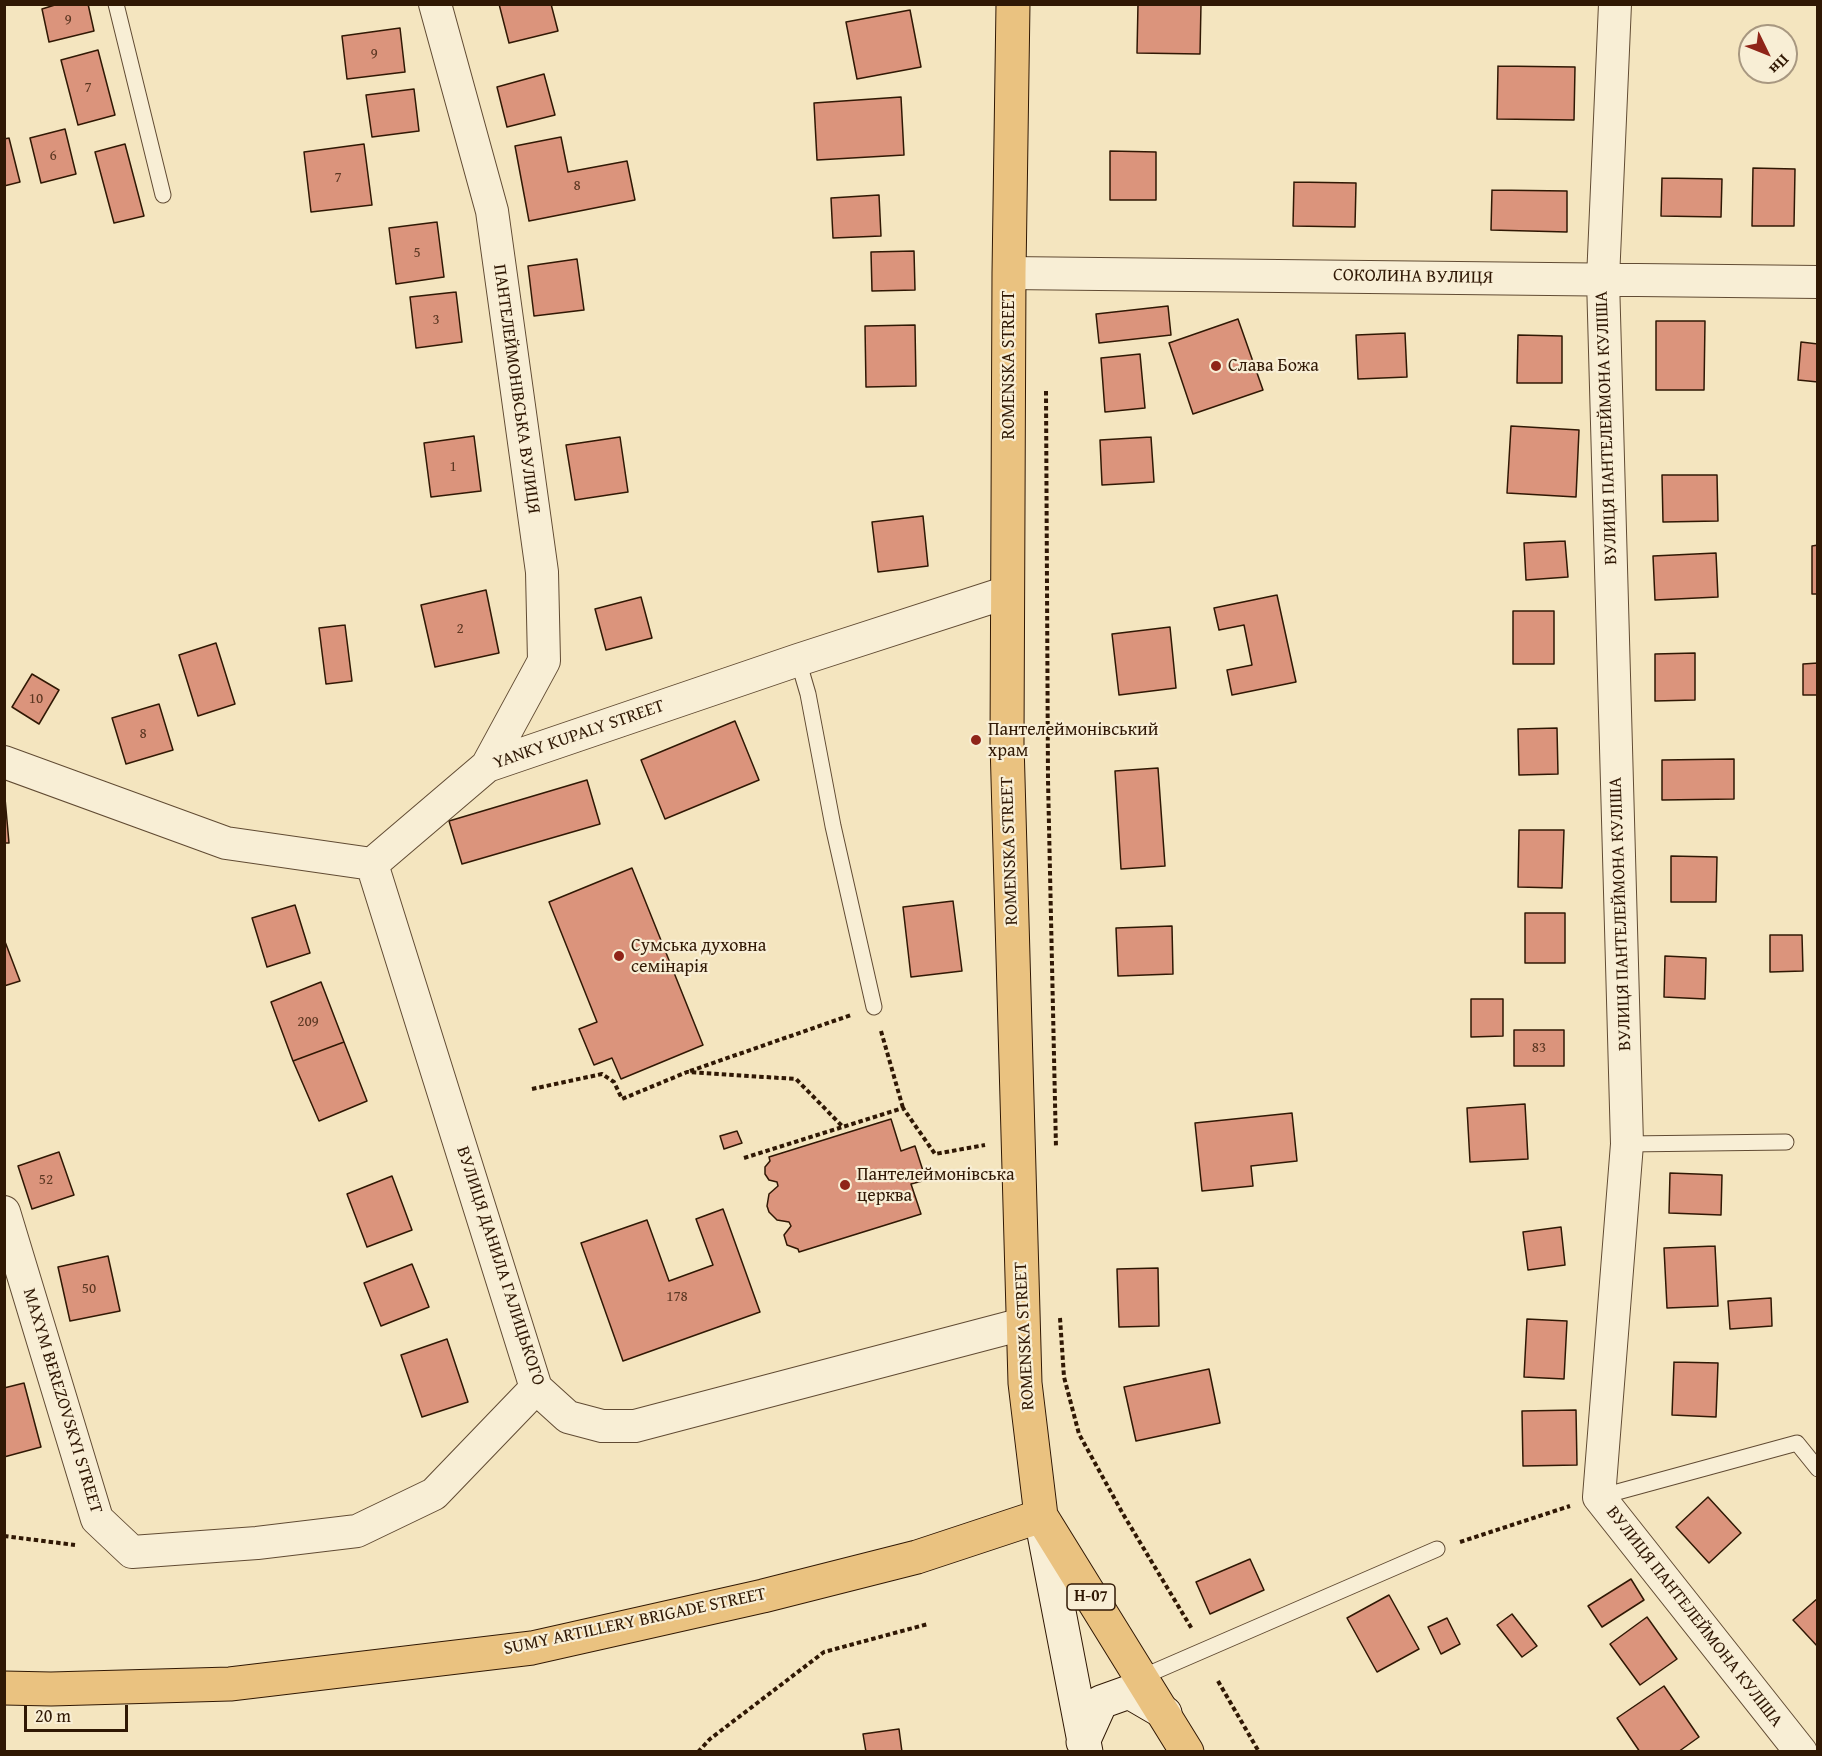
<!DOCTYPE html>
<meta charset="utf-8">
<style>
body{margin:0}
#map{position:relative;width:1822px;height:1756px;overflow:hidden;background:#f4e5bf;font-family:"Gentium Book Plus",serif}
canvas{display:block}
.frame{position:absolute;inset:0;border:6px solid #301804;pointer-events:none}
.north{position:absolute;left:1738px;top:24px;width:60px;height:60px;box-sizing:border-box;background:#f8eed5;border:2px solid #a89881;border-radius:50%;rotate:133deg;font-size:16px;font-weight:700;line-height:24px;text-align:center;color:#301804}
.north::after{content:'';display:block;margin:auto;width:21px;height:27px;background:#8f2418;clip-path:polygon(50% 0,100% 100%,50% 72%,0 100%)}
.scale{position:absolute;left:24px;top:1705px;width:104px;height:27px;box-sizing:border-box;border:3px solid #301804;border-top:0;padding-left:8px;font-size:18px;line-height:21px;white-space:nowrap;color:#301804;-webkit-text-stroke:4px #f8eed5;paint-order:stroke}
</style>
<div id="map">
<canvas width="1822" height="1756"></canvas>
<div class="frame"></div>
<div class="north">Пн</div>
<div class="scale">20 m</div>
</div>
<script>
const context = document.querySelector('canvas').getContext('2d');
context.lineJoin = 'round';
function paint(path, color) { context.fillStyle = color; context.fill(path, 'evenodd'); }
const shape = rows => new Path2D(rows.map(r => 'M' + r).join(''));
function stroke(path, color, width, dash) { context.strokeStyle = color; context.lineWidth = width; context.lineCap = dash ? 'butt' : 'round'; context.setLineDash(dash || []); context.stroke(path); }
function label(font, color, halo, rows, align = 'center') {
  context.font = font + ' "Gentium Book Plus",serif'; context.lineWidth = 4.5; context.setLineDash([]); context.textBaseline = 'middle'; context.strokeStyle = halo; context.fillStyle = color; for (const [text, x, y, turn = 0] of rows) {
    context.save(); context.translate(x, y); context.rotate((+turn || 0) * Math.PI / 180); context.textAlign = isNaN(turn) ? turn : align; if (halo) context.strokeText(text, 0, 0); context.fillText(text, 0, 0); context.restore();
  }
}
const building = shape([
 [58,4,88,4,94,31,49,42,42,9,58,4],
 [499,4,551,4,558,31,509,43,499,4],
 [1138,4,1201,4,1200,54,1137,53,1138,4],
 [910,10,921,67,857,79,846,22,910,10],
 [400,28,405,72,347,79,342,36,400,28],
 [98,50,115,115,78,125,61,60,98,50],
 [1498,66,1575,67,1574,120,1497,119,1498,66],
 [544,74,555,115,507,127,497,87,544,74],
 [414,89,419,131,372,137,366,95,414,89],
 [901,97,904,155,817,160,814,103,901,97],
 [65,129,76,174,41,183,30,138,65,129],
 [561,137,568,172,627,161,635,200,529,221,515,146,561,137],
 [9,138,20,182,4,186,4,139,9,138],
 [125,144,144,216,114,223,95,152,125,144],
 [364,144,372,205,311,212,304,152,364,144],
 [1110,151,1156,152,1156,200,1110,200,1110,151],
 [1753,168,1795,169,1794,226,1752,226,1753,168],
 [1662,178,1722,179,1721,217,1661,216,1662,178],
 [1294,182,1356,183,1355,227,1293,226,1294,182],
 [1492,190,1567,191,1567,232,1491,230,1492,190],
 [879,195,881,236,833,238,831,198,879,195],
 [437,222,444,277,396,284,389,228,437,222],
 [914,251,915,290,872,291,871,252,914,251],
 [577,259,584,310,534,316,528,266,577,259],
 [456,292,462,342,416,348,410,297,456,292],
 [1168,306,1171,335,1099,343,1096,314,1168,306],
 [1238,319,1263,390,1193,414,1169,343,1238,319],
 [1656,321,1705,321,1704,390,1656,390,1656,321],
 [915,325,916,386,866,387,865,326,915,325],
 [1405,333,1407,377,1358,379,1356,335,1405,333],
 [1518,335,1562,336,1562,383,1517,383,1518,335],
 [1801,342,1818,344,1818,382,1798,380,1801,342],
 [1140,354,1145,408,1105,412,1101,358,1140,354],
 [1511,426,1579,430,1576,497,1507,493,1511,426],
 [474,436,481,491,431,497,424,443,474,436],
 [620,437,628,492,575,500,566,445,620,437],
 [1151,437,1154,482,1102,485,1100,440,1151,437],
 [1662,475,1717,475,1718,521,1663,522,1662,475],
 [923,516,928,566,878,572,872,522,923,516],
 [1565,541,1568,577,1526,580,1524,543,1565,541],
 [1818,545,1818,594,1812,594,1812,546,1818,545],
 [1716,553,1718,597,1655,600,1653,556,1716,553],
 [486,590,499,653,435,667,421,605,486,590],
 [1277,595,1296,682,1232,695,1227,670,1252,665,1244,625,1219,630,1214,608,1277,595],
 [641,597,652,638,606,650,595,609,641,597],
 [1513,611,1554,611,1554,664,1513,664,1513,611],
 [345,625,352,681,326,684,319,628,345,625],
 [1170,627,1176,688,1119,695,1112,634,1170,627],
 [216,643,235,704,198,716,179,655,216,643],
 [1695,653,1695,700,1655,701,1655,654,1695,653],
 [1818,663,1818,695,1803,695,1803,664,1818,663],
 [32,674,59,690,39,724,12,707,32,674],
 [159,704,173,750,126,764,112,718,159,704],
 [735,721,759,780,665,819,641,760,735,721],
 [1557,728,1558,774,1519,775,1518,729,1557,728],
 [1734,759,1734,799,1662,800,1662,760,1734,759],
 [1158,768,1165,866,1121,869,1115,771,1158,768],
 [587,780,600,824,462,864,449,821,587,780],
 [4,787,9,843,4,843,4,787],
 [1519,830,1564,830,1562,888,1518,887,1519,830],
 [1671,856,1717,857,1716,902,1671,902,1671,856],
 [632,868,703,1045,621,1079,612,1058,594,1065,579,1029,597,1022,549,902,632,868],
 [953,901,962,971,911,977,903,907,953,901],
 [295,905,310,953,267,967,252,918,295,905],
 [1525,913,1565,913,1565,963,1525,963,1525,913],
 [1172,926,1173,974,1118,976,1116,928,1172,926],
 [1770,935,1802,935,1803,971,1770,972,1770,935],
 [4,939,20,981,4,986,4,939],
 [1665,956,1706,958,1705,999,1664,997,1665,956],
 [321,982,344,1042,293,1061,271,1002,321,982],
 [1471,999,1503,999,1503,1036,1471,1037,1471,999],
 [1514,1030,1564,1030,1564,1066,1514,1066,1514,1030],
 [344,1042,367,1101,319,1121,293,1061,344,1042],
 [1525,1104,1528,1159,1470,1162,1467,1108,1525,1104],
 [1292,1113,1297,1161,1251,1166,1253,1186,1202,1191,1195,1123,1292,1113],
 [891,1119,901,1151,915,1146,926,1180,911,1184,921,1214,799,1252,798,1249,787,1245,784,1235,791,1226,789,1222,777,1220,769,1212,767,1206,769,1194,778,1186,777,1182,769,1180,765,1174,765,1167,770,1161,769,1157,891,1119],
 [737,1131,742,1143,724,1149,720,1136,737,1131],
 [59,1152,74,1195,32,1209,18,1166,59,1152],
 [1670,1173,1722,1175,1721,1215,1669,1213,1670,1173],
 [392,1176,412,1230,367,1247,347,1194,392,1176],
 [723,1209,760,1312,623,1361,581,1243,647,1220,669,1281,713,1265,696,1219,723,1209],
 [1561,1227,1565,1265,1528,1270,1523,1232,1561,1227],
 [1715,1246,1718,1306,1667,1308,1664,1248,1715,1246],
 [108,1256,120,1311,70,1321,58,1267,108,1256],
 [412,1264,429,1307,381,1326,364,1283,412,1264],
 [1158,1268,1159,1326,1119,1327,1117,1269,1158,1268],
 [1771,1298,1772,1326,1730,1329,1728,1301,1771,1298],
 [1527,1319,1567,1321,1564,1379,1524,1377,1527,1319],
 [447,1339,468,1402,422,1417,401,1355,447,1339],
 [1674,1362,1718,1363,1716,1417,1672,1415,1674,1362],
 [1209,1369,1220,1423,1136,1441,1124,1387,1209,1369],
 [24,1383,41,1447,4,1457,4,1388,24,1383],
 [1576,1410,1577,1465,1523,1466,1522,1411,1576,1410],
 [1708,1497,1741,1533,1709,1563,1676,1527,1708,1497],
 [1250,1559,1264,1590,1210,1614,1196,1582,1250,1559],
 [1631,1579,1644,1600,1602,1627,1588,1606,1631,1579],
 [1389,1595,1419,1649,1377,1672,1347,1618,1389,1595],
 [1818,1598,1818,1647,1793,1620,1818,1598],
 [1512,1614,1537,1646,1522,1657,1497,1625,1512,1614],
 [1647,1617,1677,1659,1640,1685,1610,1644,1647,1617],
 [1447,1618,1460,1644,1441,1654,1428,1627,1447,1618],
 [1664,1686,1699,1737,1678,1752,1640,1752,1617,1718,1664,1686],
 [899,1729,902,1752,866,1752,863,1734,899,1729]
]);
paint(building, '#db947c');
stroke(building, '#301804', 1.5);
const service = shape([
 [116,4,163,195],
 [798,660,808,694,833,826,874,1007],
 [1627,1144,1786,1142],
 [1599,1497,1797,1443,1818,1469],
 [1142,1677,1437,1549]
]);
const minor = shape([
 [435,4,492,211,542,572,544,661,487,766],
 [1615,4,1603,279,1627,1144,1599,1497,1801,1752],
 [1009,273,1818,282],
 [4,762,226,843,372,864,487,766,798,660,1008,592],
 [372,864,536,1388,568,1417,602,1426,635,1426,1023,1324],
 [4,1212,97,1519,132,1552,257,1543,357,1531,434,1494,536,1388]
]);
const secondary = shape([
 [1041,1518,1086,1752],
 [1083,1742,1101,1702,1129,1692,1165,1713]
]);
const primary = shape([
 [1013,4,1009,273,1007,743,1025,1383,1041,1516,1187,1752],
 [4,1688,51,1689,230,1684,532,1648,763,1596,917,1557,1041,1516]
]);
stroke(service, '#614b33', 17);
stroke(minor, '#614b33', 34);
stroke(secondary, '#301804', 35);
stroke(primary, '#301804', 35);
stroke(shape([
 [1046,391,1048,780,1056,1148],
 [881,1031,903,1108],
 [690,1071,851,1015],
 [532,1089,602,1074,614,1082,622,1099,687,1072,796,1079,843,1127],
 [744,1158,903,1108,935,1154,985,1145],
 [1060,1318,1064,1377,1079,1434,1123,1514,1192,1629],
 [4,1536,75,1545],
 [1460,1542,1570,1506],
 [1218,1681,1259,1752],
 [698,1752,710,1739,824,1652,928,1624]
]), '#301804', 4, [4.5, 3]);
stroke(service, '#f8eed5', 15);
stroke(minor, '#f8eed5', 32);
stroke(secondary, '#f8eed5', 33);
stroke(primary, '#eac280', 33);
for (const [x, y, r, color] of [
 [1216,366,6,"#8f2418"],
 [976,740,6,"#8f2418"],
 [619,956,6,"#8f2418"],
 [845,1185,6,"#8f2418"]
]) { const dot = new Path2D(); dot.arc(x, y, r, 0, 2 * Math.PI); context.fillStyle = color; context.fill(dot); stroke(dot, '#f8eed5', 2); }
label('15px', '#5b3722', null, [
 ["9",68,20],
 ["9",374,54],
 ["7",88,88],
 ["6",53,156],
 ["7",338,178],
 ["8",577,186],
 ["5",417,253],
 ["3",436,320],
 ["1",453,467],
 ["2",460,629],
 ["10",36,699],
 ["8",143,734],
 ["209",308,1022],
 ["83",1539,1048],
 ["52",46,1180],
 ["50",89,1289],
 ["178",677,1297]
]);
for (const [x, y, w] of [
 [1091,1597,48]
]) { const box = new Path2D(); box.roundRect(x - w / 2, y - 13, w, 26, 4.5); context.fillStyle = '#f8eed5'; context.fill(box); stroke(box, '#301804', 1.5); }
label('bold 16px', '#301804', null, [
 ["Н-07",1091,1597]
]);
label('18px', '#301804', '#f8eed5', [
 ["СОКОЛИНА ВУЛИЦЯ",1413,277,1],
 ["ROMENSKA STREET",1009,365,-90],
 ["ПАНТЕЛЕЙМОНІВСЬКА ВУЛИЦЯ",516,389,82],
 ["ВУЛИЦЯ ПАНТЕЛЕЙМОНА КУЛІША",1607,428,-92],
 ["YANKY KUPALY STREET",579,735,-19],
 ["ROMENSKA STREET",1010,851,-92],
 ["ВУЛИЦЯ ПАНТЕЛЕЙМОНА КУЛІША",1621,914,-92],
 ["ВУЛИЦЯ ДАНИЛА ГАЛИЦЬКОГО",500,1266,72],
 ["ROMENSKA STREET",1025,1336,-93],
 ["MAXYM BEREZOVSKYI STREET",62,1401,73],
 ["ВУЛИЦЯ ПАНТЕЛЕЙМОНА КУЛІША",1694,1617,52],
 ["SUMY ARTILLERY BRIGADE STREET",635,1622,-12]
]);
label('18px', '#301804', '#f8eed5', [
 ["Слава Божа",1228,366],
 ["Пантелеймонівський",988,730],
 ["храм",988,751],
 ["Сумська духовна",631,946],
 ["семінарія",631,967],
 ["Пантелеймонівська",857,1175],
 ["церква",857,1196]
], 'left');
</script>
